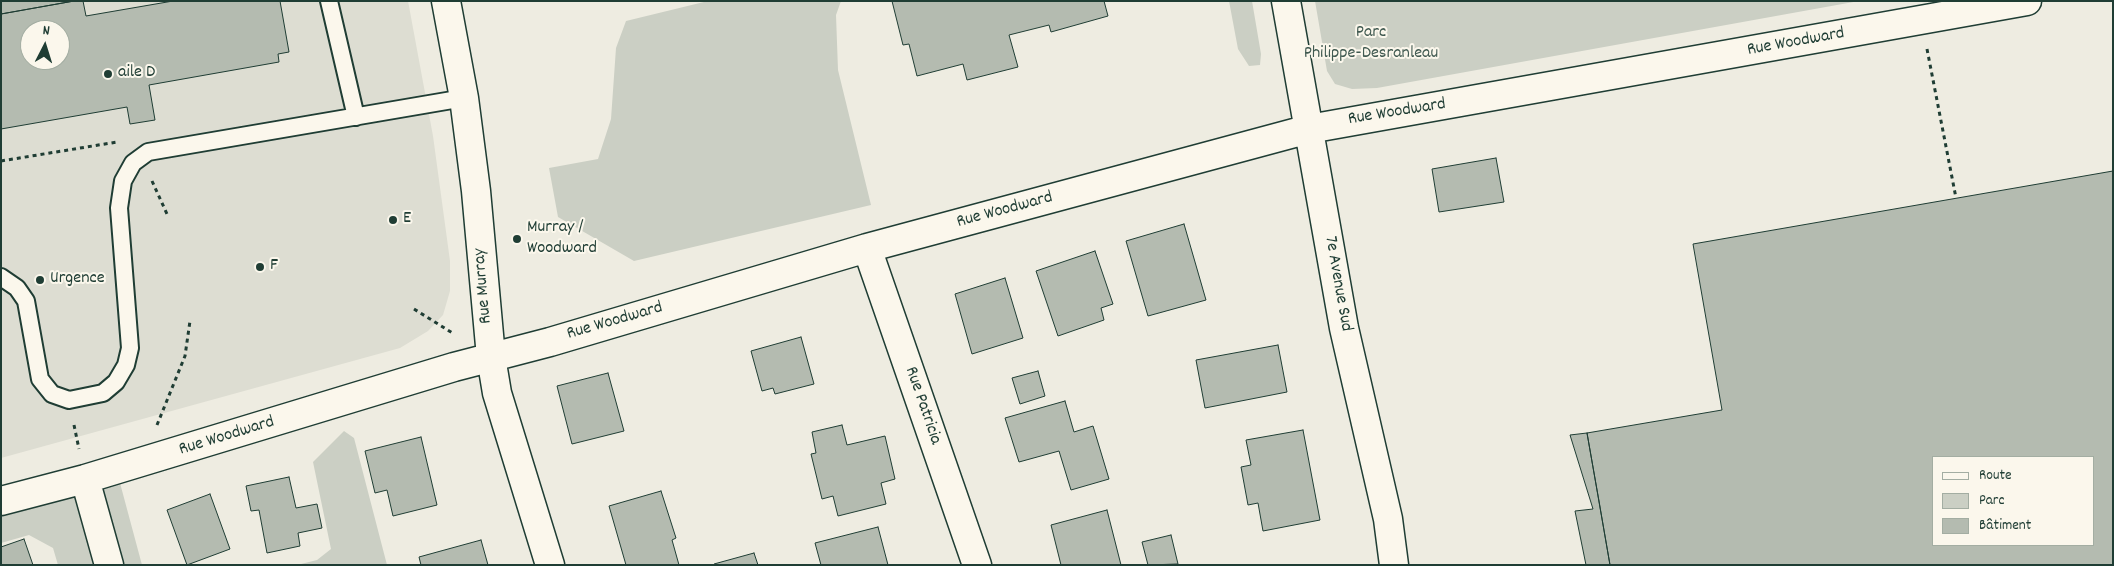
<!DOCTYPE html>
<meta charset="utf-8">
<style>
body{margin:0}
#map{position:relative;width:2114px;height:566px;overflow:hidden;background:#eeece1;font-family:Dekko,sans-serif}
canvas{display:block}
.frame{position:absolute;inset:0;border:2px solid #1f3d34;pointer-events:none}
.legend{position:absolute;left:1932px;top:456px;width:162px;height:90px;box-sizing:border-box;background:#fbf7ec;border:1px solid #a3ada2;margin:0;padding:6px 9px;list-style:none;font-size:15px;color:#1f3d34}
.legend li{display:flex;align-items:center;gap:10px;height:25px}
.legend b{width:25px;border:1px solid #a3ada2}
.north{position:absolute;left:20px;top:20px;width:50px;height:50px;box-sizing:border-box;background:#fbf7ec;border:1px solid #a3ada2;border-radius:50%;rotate:5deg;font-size:14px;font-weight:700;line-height:20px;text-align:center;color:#1f3d34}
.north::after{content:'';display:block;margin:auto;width:18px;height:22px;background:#1f3d34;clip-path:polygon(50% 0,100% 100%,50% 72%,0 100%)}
</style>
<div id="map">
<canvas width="2114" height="566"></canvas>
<div class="frame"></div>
<ul class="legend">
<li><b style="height:6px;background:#fbf7ec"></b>Route</li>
<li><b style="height:14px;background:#cbcfc4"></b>Parc</li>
<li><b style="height:14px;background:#b4bbb0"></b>Bâtiment</li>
</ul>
<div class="north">N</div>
</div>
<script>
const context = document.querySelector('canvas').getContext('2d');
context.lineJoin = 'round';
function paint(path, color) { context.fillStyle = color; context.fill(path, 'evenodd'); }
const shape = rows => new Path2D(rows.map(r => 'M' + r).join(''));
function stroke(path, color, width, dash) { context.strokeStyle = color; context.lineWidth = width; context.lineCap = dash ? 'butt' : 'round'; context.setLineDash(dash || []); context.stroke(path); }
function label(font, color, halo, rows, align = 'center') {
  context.font = font + ' Dekko,sans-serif'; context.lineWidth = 4; context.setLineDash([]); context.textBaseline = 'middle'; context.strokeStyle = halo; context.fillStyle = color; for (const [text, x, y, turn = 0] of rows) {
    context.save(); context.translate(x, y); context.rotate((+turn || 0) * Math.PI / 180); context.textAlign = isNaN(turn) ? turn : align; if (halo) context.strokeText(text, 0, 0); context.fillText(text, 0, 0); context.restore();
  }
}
paint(shape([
 [1,1,408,1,433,136,450,261,450,291,443,315,428,331,400,348,1,458],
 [30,30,60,30,60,60,30,60]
]), '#ddddd2');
paint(shape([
 [708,1,841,1,836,15,838,70,871,205,634,261,558,217,549,168,598,159,611,119,616,48,626,21],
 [1229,1,1252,1,1261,54,1260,65,1249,66,1238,49],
 [1315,1,1859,1,1377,88,1352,89,1335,84,1327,71],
 [344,431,354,438,387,565,297,565,317,560,331,549,313,462],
 [120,483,142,565,58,565,53,548,29,535,1,543,1,517]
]), '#cbcfc4');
const building = shape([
 [1,1,74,1,1,14,1,1],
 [74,1,83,1,86,16,173,1,280,1,289,52,278,54,279,62,149,85,155,120,130,124,127,107,1,129,1,14,74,1],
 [30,30,60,30,60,60,30,60,30,30],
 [892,1,1104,1,1108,16,1051,32,1049,25,1009,35,1018,67,967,80,963,64,917,76,909,44,903,45,892,1],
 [1496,158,1504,202,1439,212,1432,169,1496,158],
 [2113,171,2113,565,1610,565,1587,433,1722,410,1693,244,2113,171],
 [1933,457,2093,457,2093,545,1933,545,1933,457],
 [1184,224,1206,300,1148,316,1126,241,1184,224],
 [1095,251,1113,304,1101,308,1104,320,1058,336,1036,271,1095,251],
 [1005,278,1023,338,972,354,955,294,1005,278],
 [801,337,814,384,775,394,773,388,762,391,751,351,801,337],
 [1278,345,1287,392,1205,408,1196,360,1278,345],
 [1038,371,1045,396,1020,404,1012,378,1038,371],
 [608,373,624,431,572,444,557,386,608,373],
 [1065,401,1074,432,1093,426,1109,479,1071,490,1059,451,1019,462,1005,418,1065,401],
 [842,425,847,445,885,436,895,479,881,483,886,504,838,516,833,496,822,499,811,454,816,453,812,432,842,425],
 [1303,430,1320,520,1263,531,1258,503,1248,505,1241,467,1251,465,1246,440,1303,430],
 [1587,433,1599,501,1610,565,1586,565,1575,511,1593,509,1570,435,1587,433],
 [421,437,437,505,393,516,387,490,375,493,365,451,421,437],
 [289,477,296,508,317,504,322,528,298,533,300,546,267,553,259,510,251,511,246,486,289,477],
 [661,491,676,538,672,540,679,565,626,565,609,506,661,491],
 [210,494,230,549,187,565,167,510,210,494],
 [1107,510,1121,565,1061,565,1051,525,1107,510],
 [878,527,888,565,821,565,815,543,878,527],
 [1171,535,1178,564,1148,565,1142,542,1171,535],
 [24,539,33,565,1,565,1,547,24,539],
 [481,540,488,565,421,565,419,557,481,540],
 [754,553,758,565,714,565,714,564,754,553]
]);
paint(building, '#b4bbb0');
stroke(building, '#1f3d34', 1);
const service = shape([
 [329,1,356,117],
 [1,277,17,288,26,301,40,379,52,394,69,400,103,393,116,382,126,365,130,348,119,208,123,181,133,163,148,152,464,98]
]);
const minor = shape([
 [446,1,464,98,476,191,491,357,497,393,550,565],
 [1286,1,1344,328,1388,519,1394,565],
 [867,248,977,565],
 [85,479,109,565],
 [1,501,85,479,454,367,550,342,867,248,1309,129,2027,1]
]);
stroke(service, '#1f3d34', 20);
stroke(minor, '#1f3d34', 31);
stroke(shape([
 [1927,49,1956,198],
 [1,161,117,142],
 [152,181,167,214],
 [414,309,454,334],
 [74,425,79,449],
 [157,425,185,356,190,321]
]), '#1f3d34', 3, [4, 4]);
stroke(service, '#fbf7ec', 16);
stroke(minor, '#fbf7ec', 28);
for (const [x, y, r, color] of [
 [108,74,5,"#1f3d34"],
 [393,220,5,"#1f3d34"],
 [517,239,5,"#1f3d34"],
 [260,267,5,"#1f3d34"],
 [40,280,5,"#1f3d34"]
]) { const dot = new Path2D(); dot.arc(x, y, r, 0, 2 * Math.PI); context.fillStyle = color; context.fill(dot); stroke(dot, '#fbf7ec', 2); }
label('18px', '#415a51', '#fbf7ec', [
 ["Parc",1371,34],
 ["Philippe-Desranleau",1371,55]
]);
label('18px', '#1f3d34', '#fbf7ec', [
 ["Rue Woodward",1796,43,-10],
 ["Rue Woodward",1397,113,-9],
 ["Rue Woodward",1005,211,-15],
 ["7e Avenue Sud",1337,284,80],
 ["Rue Murray",484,286,-95],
 ["Rue Woodward",615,322,-16],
 ["Rue Patricia",922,406,71],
 ["Rue Woodward",227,437,-17]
]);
label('18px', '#1f3d34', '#fbf7ec', [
 ["aile D",118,74],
 ["E",403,220],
 ["Murray /",527,229],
 ["Woodward",527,250],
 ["F",270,267],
 ["Urgence",50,280]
], 'left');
</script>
